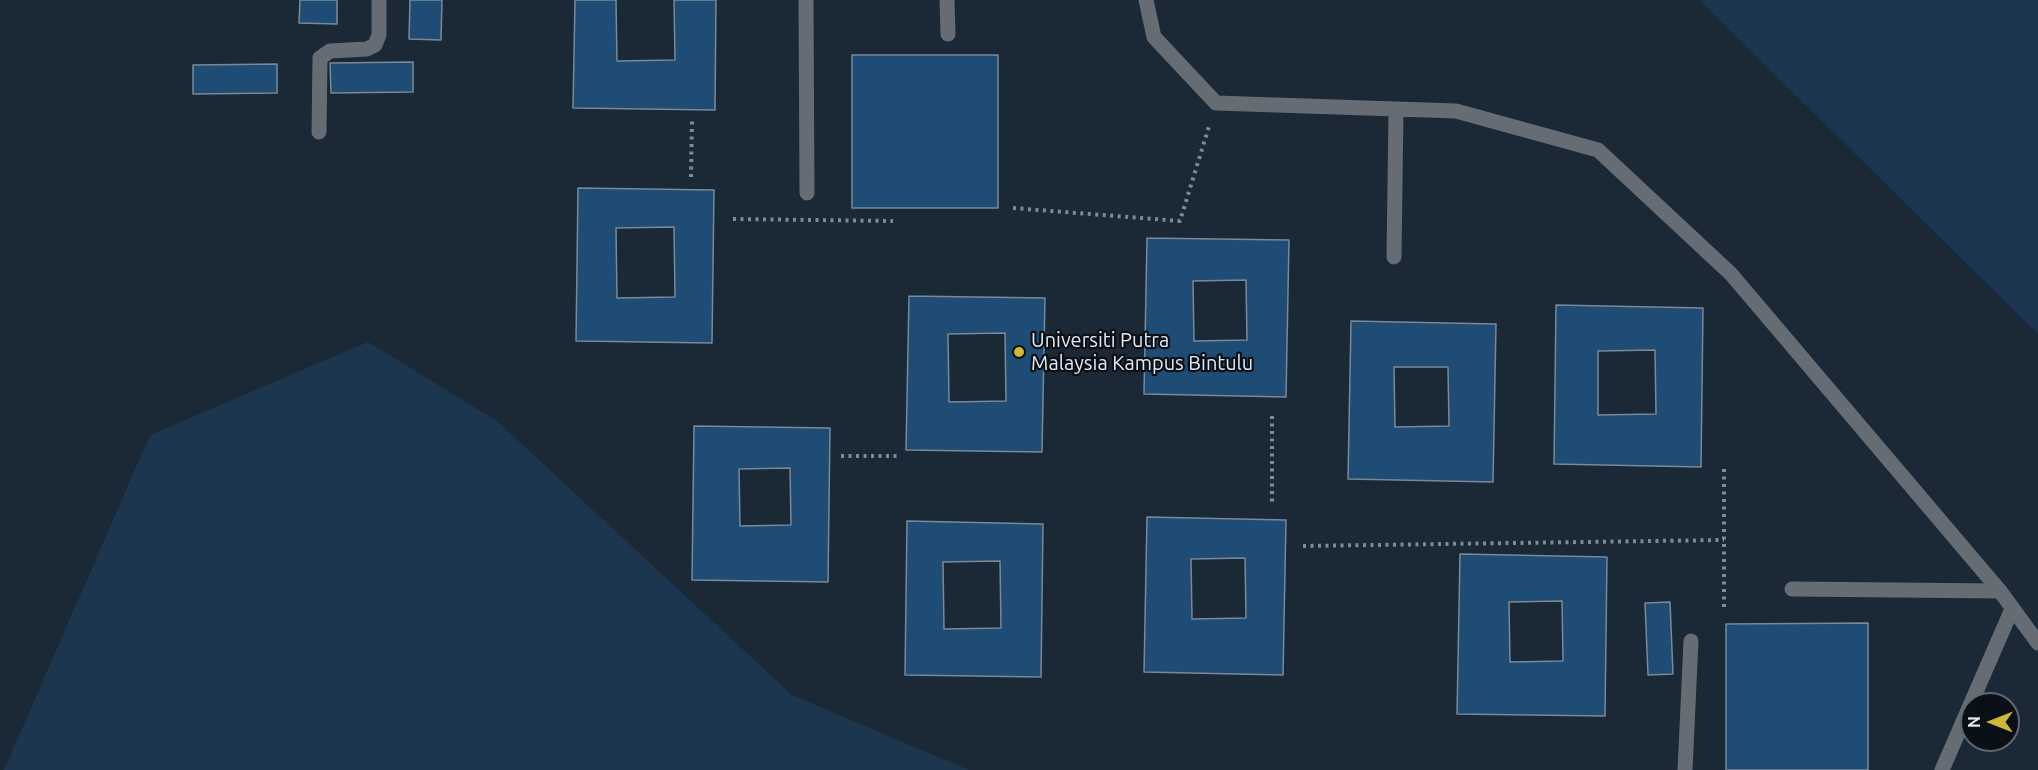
<!DOCTYPE html>
<style>
body{margin:0}
#map{position:relative;width:2038px;height:770px;overflow:hidden;background:#1b2835;font-family:Ubuntu,sans-serif}
canvas{display:block}
.north{position:absolute;left:1960px;top:692px;width:60px;height:60px;box-sizing:border-box;background:#0b1016;border:2px solid #60666e;border-radius:50%;rotate:270deg;font-size:16px;font-weight:700;line-height:24px;text-align:center;color:#e0e8f1}
.north::after{content:'';display:block;margin:auto;width:21px;height:27px;background:#cfb837;clip-path:polygon(50% 0,100% 100%,50% 72%,0 100%)}
</style>
<div id="map">
<canvas width="2038" height="770"></canvas>
<div class="north">N</div>
</div>
<script>
const context = document.querySelector('canvas').getContext('2d');
context.lineJoin = 'round';
function paint(path, color) { context.fillStyle = color; context.fill(path, 'evenodd'); }
const shape = rows => new Path2D(rows.map(r => 'M' + r).join(''));
function stroke(path, color, width, dash) { context.strokeStyle = color; context.lineWidth = width; context.lineCap = dash ? 'butt' : 'round'; context.setLineDash(dash || []); context.stroke(path); }
function label(font, color, halo, rows, align = 'center') {
  context.font = font + ' Ubuntu,sans-serif'; context.lineWidth = 4.5; context.setLineDash([]); context.textBaseline = 'middle'; context.strokeStyle = halo; context.fillStyle = color; for (const [text, x, y, turn = 0] of rows) {
    context.save(); context.translate(x, y); context.rotate((+turn || 0) * Math.PI / 180); context.textAlign = isNaN(turn) ? turn : align; if (halo) context.strokeText(text, 0, 0); context.fillText(text, 0, 0); context.restore();
  }
}
paint(shape([
 [1699,0,2038,0,2038,334],
 [368,342,497,421,792,695,969,770,4,770,150,435]
]), '#1c364f');
const building = shape([
 [300,0,337,0,337,24,299,23,300,0],
 [410,0,442,0,441,40,409,39,410,0],
 [575,0,616,0,617,61,675,60,674,0,716,0,715,110,573,108,575,0],
 [852,55,998,55,998,208,852,208,852,55],
 [413,62,413,92,331,93,330,63,413,62],
 [277,64,277,93,193,94,193,65,277,64],
 [578,188,714,190,712,343,576,341,578,188],
 [674,227,675,297,617,298,616,228,674,227],
 [1147,238,1289,240,1286,397,1144,394,1147,238],
 [1246,280,1247,340,1194,341,1193,281,1246,280],
 [909,296,1045,298,1042,452,906,450,909,296],
 [1005,333,1006,401,949,402,948,334,1005,333],
 [1556,305,1703,308,1701,467,1554,464,1556,305],
 [1655,350,1656,414,1598,415,1598,351,1655,350],
 [1351,321,1496,324,1493,482,1348,479,1351,321],
 [1394,367,1448,367,1449,426,1395,427,1394,367],
 [694,426,830,428,828,582,692,580,694,426],
 [790,468,791,525,740,526,739,469,790,468],
 [1147,517,1286,520,1283,675,1144,672,1147,517],
 [1245,558,1246,618,1192,619,1191,559,1245,558],
 [907,521,1043,524,1041,677,905,675,907,521],
 [1000,561,1001,628,944,629,943,562,1000,561],
 [1460,554,1607,557,1605,716,1457,714,1460,554],
 [1562,601,1563,661,1510,662,1509,602,1562,601],
 [1670,602,1673,674,1648,675,1645,603,1670,602],
 [1868,623,1868,770,1726,770,1726,624,1868,623]
]);
paint(building, '#1f4c74');
stroke(building, '#7a8999', 1.5);
stroke(shape([
 [691,177,692,120],
 [1013,208,1180,221,1210,123],
 [733,219,893,221],
 [1272,416,1272,506],
 [841,456,897,456],
 [1724,469,1724,607],
 [1303,546,1724,540]
]), '#808a95', 4, [3, 4.5]);
stroke(shape([
 [806,0,807,193],
 [947,0,948,34],
 [319,132,320,58,330,51,367,49,375,45,379,35,379,0],
 [1792,589,2000,591],
 [1685,770,1691,641],
 [1942,770,2012,609]
]), '#656c73', 15);
stroke(shape([
 [1146,0,1154,37,1216,103,1456,111,1598,150,1731,274,2000,591,2038,643],
 [1394,257,1396,110]
]), '#656c73', 15);
for (const [x, y, r, color] of [
 [1019,352,6,"#cfb837"]
]) { const dot = new Path2D(); dot.arc(x, y, r, 0, 2 * Math.PI); context.fillStyle = color; context.fill(dot); stroke(dot, '#0b1016', 2); }
label('20px', '#e0e8f1', '#0b1016', [
 ["Universiti Putra",1031,340],
 ["Malaysia Kampus Bintulu",1031,363]
], 'left');
</script>
